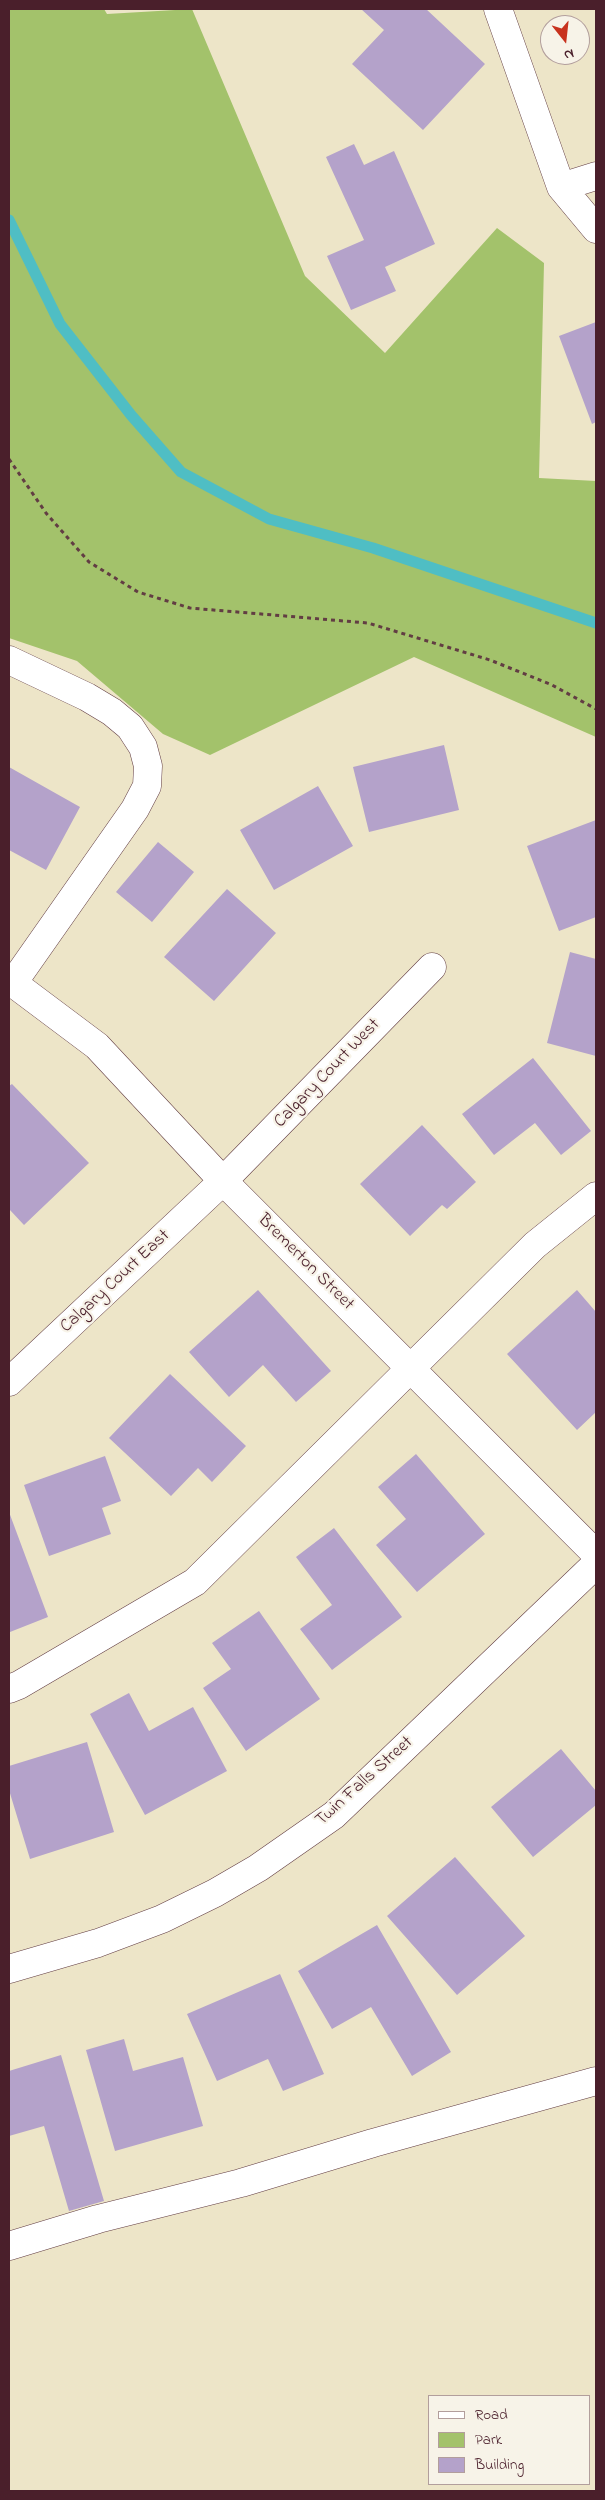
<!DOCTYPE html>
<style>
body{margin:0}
#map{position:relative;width:605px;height:2500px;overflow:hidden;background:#ede5c8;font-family:"Indie Flower",sans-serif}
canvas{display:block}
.frame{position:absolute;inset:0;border:10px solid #4a1f2b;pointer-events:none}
.legend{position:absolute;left:428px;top:2395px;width:162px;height:90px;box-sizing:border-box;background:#f7f3e8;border:1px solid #b29e9c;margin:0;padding:6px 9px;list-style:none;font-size:15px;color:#4a1f2b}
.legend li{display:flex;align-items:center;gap:10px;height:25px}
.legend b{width:25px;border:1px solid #b29e9c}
.north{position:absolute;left:540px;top:15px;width:50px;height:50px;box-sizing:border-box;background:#f7f3e8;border:1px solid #b29e9c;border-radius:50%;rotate:164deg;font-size:14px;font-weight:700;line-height:20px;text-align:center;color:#4a1f2b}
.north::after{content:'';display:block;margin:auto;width:18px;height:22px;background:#c8321e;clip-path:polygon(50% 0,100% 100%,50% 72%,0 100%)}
</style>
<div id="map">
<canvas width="605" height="2500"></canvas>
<div class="frame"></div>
<ul class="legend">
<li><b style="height:6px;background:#fff"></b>Road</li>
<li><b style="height:14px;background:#a3c26b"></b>Park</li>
<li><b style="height:14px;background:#b4a2ca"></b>Building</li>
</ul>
<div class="north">N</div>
</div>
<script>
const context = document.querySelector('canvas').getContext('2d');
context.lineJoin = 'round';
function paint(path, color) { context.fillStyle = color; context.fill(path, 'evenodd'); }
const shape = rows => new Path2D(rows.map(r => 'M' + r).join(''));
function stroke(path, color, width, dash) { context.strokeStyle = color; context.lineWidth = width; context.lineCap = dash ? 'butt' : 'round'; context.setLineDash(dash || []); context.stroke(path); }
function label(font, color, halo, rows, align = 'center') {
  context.font = font + ' "Indie Flower",sans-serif'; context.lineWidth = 4.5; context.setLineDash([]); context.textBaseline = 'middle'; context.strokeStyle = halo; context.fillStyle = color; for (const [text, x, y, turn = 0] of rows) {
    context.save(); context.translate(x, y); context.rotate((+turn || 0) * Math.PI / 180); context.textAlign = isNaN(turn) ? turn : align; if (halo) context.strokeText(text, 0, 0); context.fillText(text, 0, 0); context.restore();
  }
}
paint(shape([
 [9,9,104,9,107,14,192,9,305,276,385,353,497,228,544,263,539,478,596,481,596,737,414,657,210,755,163,734,77,661,9,638]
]), '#a3c26b');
stroke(shape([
 [9,220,60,324,131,415,181,472,269,519,373,548,596,623]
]), '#4fbec4', 11);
paint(shape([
 [361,9,426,9,485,64,423,130,352,64,384,30],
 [354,144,364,165,394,151,435,244,385,267,396,291,351,310,327,256,364,240,326,157],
 [596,322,596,422,592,424,559,336],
 [444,745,459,810,369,832,353,767],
 [9,767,80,807,46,870,9,850],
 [318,786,353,846,274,890,240,830],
 [596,820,596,917,559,931,527,846],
 [158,842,194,872,152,922,116,892],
 [227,889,276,933,214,1001,164,957],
 [570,952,596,959,596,1056,547,1043],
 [533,1058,591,1131,561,1155,535,1123,494,1155,462,1114],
 [12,1084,89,1163,24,1225,9,1209,9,1086],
 [422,1125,476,1182,447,1209,442,1205,410,1236,360,1184],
 [258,1290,331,1371,296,1402,263,1365,229,1397,189,1352],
 [577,1290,596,1312,596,1412,577,1430,507,1354],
 [170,1374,246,1446,212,1482,198,1468,171,1496,109,1438],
 [416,1454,485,1534,417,1592,376,1545,406,1519,378,1487],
 [105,1456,121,1501,102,1508,111,1534,49,1556,24,1485],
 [9,1512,48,1617,10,1632,9,1629],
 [334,1528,402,1617,332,1670,300,1629,332,1605,296,1557],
 [259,1611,320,1699,246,1751,203,1688,231,1669,212,1643],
 [129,1693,149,1731,193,1707,227,1771,145,1815,90,1714],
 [87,1742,114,1832,30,1859,9,1790,9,1766],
 [561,1749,596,1791,596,1805,533,1857,491,1807],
 [455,1857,525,1936,457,1995,387,1916],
 [377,1925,451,2052,412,2076,371,2007,332,2029,298,1971],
 [280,1974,324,2074,283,2091,268,2059,217,2081,187,2014],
 [124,2039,133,2071,183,2057,203,2126,115,2151,86,2050],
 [61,2055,104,2201,69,2211,44,2126,9,2136,9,2071]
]), '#b4a2ca');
const minor = shape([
 [498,9,561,187,596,229],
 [561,187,596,176],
 [9,660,87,697,112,712,130,727,143,747,148,766,147,786,135,809,13,983],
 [9,980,97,1046,223,1181,596,1554],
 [9,1382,223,1181,432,967],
 [9,1689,19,1685,195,1582,535,1245,596,1196],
 [9,1969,98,1943,162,1919,215,1893,258,1868,334,1815,596,1564],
 [9,2246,98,2219,241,2183,373,2143,596,2081]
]);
stroke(minor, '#623d43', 29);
stroke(shape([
 [9,459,46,513,89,562,138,592,190,608,368,623,490,660,552,685,596,709]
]), '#623d43', 3, [4, 4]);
stroke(minor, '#fff', 28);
label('18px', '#4a1f2b', '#f7f3e8', [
 ["Calgary Court West",328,1074,-46],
 ["Bremerton Street",305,1263,45],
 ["Calgary Court East",116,1282,-43],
 ["Twin Falls Street",365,1782,-42]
]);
</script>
